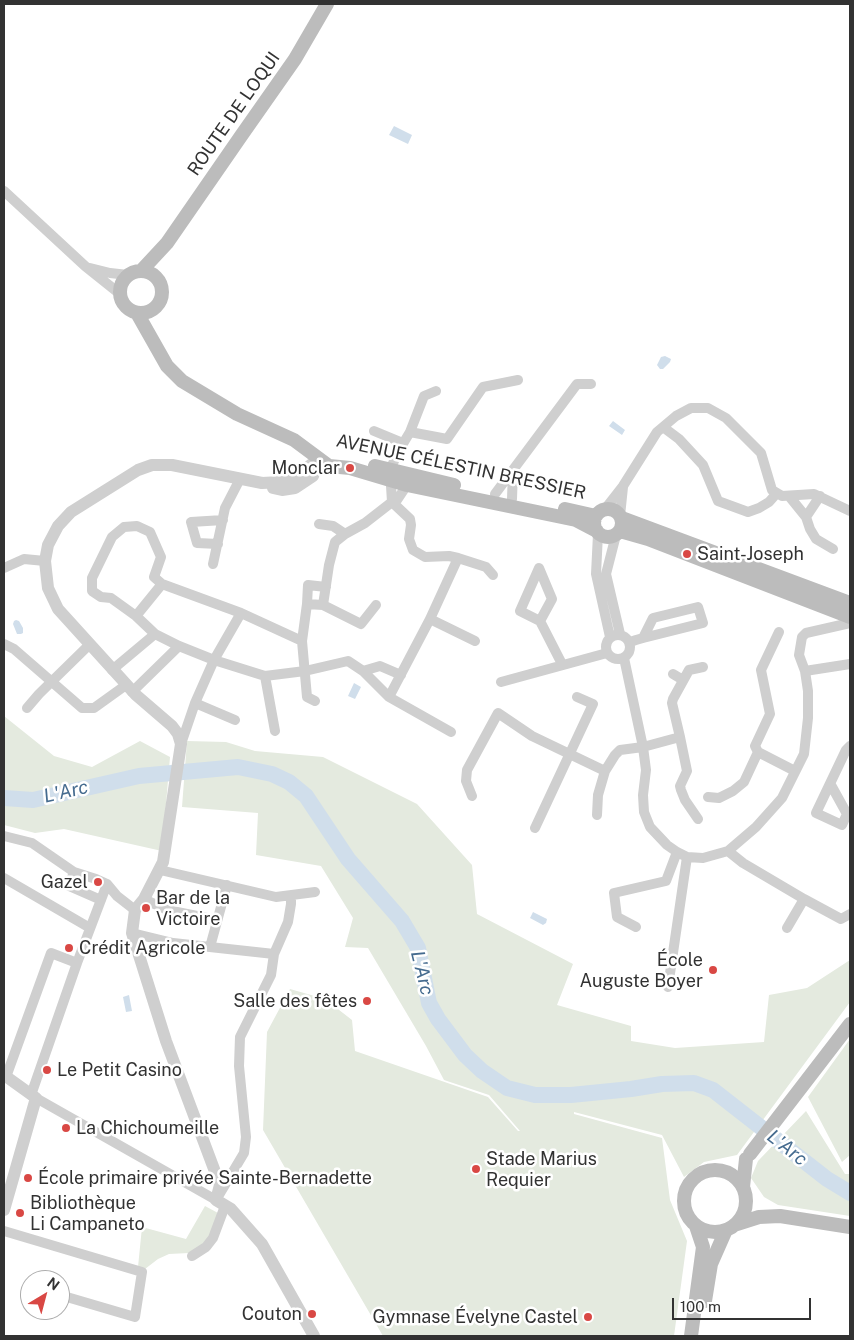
<!DOCTYPE html>
<meta charset="utf-8">
<style>
body{margin:0}
#map{position:relative;width:854px;height:1340px;overflow:hidden;background:#fff;font-family:"Public Sans",sans-serif}
canvas{display:block}
.frame{position:absolute;inset:0;border:5px solid #323232;pointer-events:none}
.north{position:absolute;left:20px;top:1270px;width:50px;height:50px;box-sizing:border-box;background:#fff;border:1px solid #adadad;border-radius:50%;rotate:37deg;font-size:14px;font-weight:700;line-height:20px;text-align:center;color:#323232}
.north::after{content:'';display:block;margin:auto;width:18px;height:22px;background:#d94844;clip-path:polygon(50% 0,100% 100%,50% 72%,0 100%)}
.scale{position:absolute;left:672px;top:1298px;width:139px;height:22px;box-sizing:border-box;border:2px solid #323232;border-top:0;padding-left:6px;font-size:15px;line-height:18px;white-space:nowrap;color:#323232;-webkit-text-stroke:4px #fff;paint-order:stroke}
</style>
<div id="map">
<canvas width="854" height="1340"></canvas>
<div class="frame"></div>
<div class="north">N</div>
<div class="scale">100 m</div>
</div>
<script>
const context = document.querySelector('canvas').getContext('2d');
context.lineJoin = 'round';
function paint(path, color) { context.fillStyle = color; context.fill(path, 'evenodd'); }
const shape = rows => new Path2D(rows.map(r => 'M' + r).join(''));
function stroke(path, color, width, dash) { context.strokeStyle = color; context.lineWidth = width; context.lineCap = dash ? 'butt' : 'round'; context.setLineDash(dash || []); context.stroke(path); }
function label(font, color, halo, rows, align = 'center') {
  context.font = font + ' "Public Sans",sans-serif'; context.lineWidth = 5; context.setLineDash([]); context.textBaseline = 'middle'; context.strokeStyle = halo; context.fillStyle = color; for (const [text, x, y, turn = 0] of rows) {
    context.save(); context.translate(x, y); context.rotate((+turn || 0) * Math.PI / 180); context.textAlign = isNaN(turn) ? turn : align; if (halo) context.strokeText(text, 0, 0); context.fillText(text, 0, 0); context.restore();
  }
}
paint(shape([
 [4,716,54,756,92,767,140,741,170,757,162,851,64,829,35,833,4,825],
 [187,741,226,742,255,751,323,757,417,804,472,865,477,914,573,964,557,1005,631,1026,631,1041,675,1048,764,1042,769,995,807,988,850,960,850,1002,737,1155,704,1162,684,1177,662,1135,574,1112,574,1114,662,1138,670,1200,687,1241,674,1336,383,1336,263,1130,267,1032,290,989,325,999,352,1020,355,1051,488,1097,518,1131,520,1131,489,1095,444,1080,426,1046,368,948,345,947,353,918,321,866,256,855,258,813,182,807],
 [850,1039,850,1155,842,1162,808,1097],
 [806,1111,845,1174,850,1174,850,1216,778,1205,764,1197,751,1178,758,1161],
 [205,1206,218,1213,212,1234,203,1245,189,1253,169,1254,158,1259,145,1269,138,1267,142,1227,186,1239]
]), '#e4eadf');
paint(shape([
 [394,126,412,135,408,144,389,135],
 [665,356,671,359,670,362,663,369,660,369,657,365,661,357],
 [613,421,625,430,622,435,609,426],
 [16,620,19,621,23,628,23,633,21,634,17,634,13,624,14,621],
 [354,683,361,687,355,699,348,696],
 [533,912,547,919,546,923,543,925,530,918],
 [129,995,132,1011,126,1012,123,997]
]), '#d0deeb');
stroke(shape([
 [4,798,33,800,139,776,238,767,272,774,289,782,306,796,348,859,402,921,418,948,429,1003,438,1019,465,1055,482,1071,507,1088,535,1095,571,1095,631,1089,662,1084,694,1083,713,1090,827,1179,850,1193]
]), '#d0deeb', 16);
stroke(shape([
 [4,191,85,266,120,294],
 [90,268,110,273,128,275],
 [663,427,679,439,703,465,718,501,748,512,759,508,769,502,777,493],
 [374,431,403,443],
 [410,432,424,396,436,391],
 [407,485,397,500,392,502,410,519,411,525,409,539,413,550,425,557,449,556,458,558,430,619,389,697,451,732],
 [495,494,577,384,591,384],
 [789,496,806,517],
 [820,496,806,517,810,529,816,539,833,549],
 [512,499,513,470],
 [605,509,623,486,657,432,676,416,691,408,708,408,726,418,761,453,772,490,782,496,814,494,850,511],
 [620,516,623,487],
 [319,524,333,526,345,534],
 [598,534,596,574,610,637],
 [616,535,606,574,620,634],
 [218,544,197,543,191,522,223,520],
 [458,558,486,567,493,575],
 [213,564,225,508,240,479],
 [4,568,24,559,45,561],
 [307,604,308,585,326,587],
 [323,605,307,604,302,641,241,613,162,584,154,577,161,557,150,532,137,526,124,527,112,537,92,578,92,591,101,597,111,598,136,616,155,634,179,646,214,660,265,676,305,671,348,661,363,671,389,697],
 [376,605,361,624,323,605,329,565,335,542,345,534,365,523,392,502,390,470,398,452,410,432,447,439,483,387,518,380],
 [136,616,162,584],
 [430,619,475,641],
 [540,621,520,611,539,568,552,599,540,621,562,664],
 [779,632,761,670,770,714,755,746,758,752,795,771],
 '606 647a12 12 0 1 1 24 0a12 12 0 1 1-24 0Z',
 [302,641,307,697,315,701],
 [630,642,636,640,643,638,703,623,698,607,653,618,643,638],
 [4,644,14,649,82,708,94,708,126,685],
 [624,658,643,747,646,770,643,795,644,812,650,827,667,845,677,852,687,857,703,858,728,851,756,827,782,798,804,754,808,718,808,691,805,671,799,655,802,637,806,633,850,623],
 [112,670,155,634],
 [363,671,380,666,401,675],
 [805,671,850,664],
 [673,674,683,680],
 [265,676,275,731],
 [501,682,607,653],
 [132,692,179,646],
 [195,703,235,720],
 [27,708,39,694,89,645],
 [680,737,672,703,673,699,689,670,703,667],
 [181,744,195,703,214,660,241,613],
 [831,785,847,814,842,825,816,813,846,750,850,746],
 [472,796,466,781,467,770,498,713,532,736,605,771,615,755,620,750,643,747,680,737,687,771,680,786,681,790,685,800,698,819],
 [708,797,719,798,733,791,744,782,758,752],
 [597,815,598,795,605,771],
 [535,828,593,704,577,697],
 [4,836,32,843,74,872,96,879,107,884,117,896,135,910],
 [728,851,743,863,804,899,841,919,850,914],
 [160,870,276,897,315,892],
 [74,872,69,886,101,900],
 [4,878,90,928],
 [144,899,167,910,217,920],
 [636,927,617,917,614,893,666,881,677,852],
 [787,928,804,899],
 [132,933,173,943,274,954],
 [210,947,227,885],
 [668,987,687,857],
 [6,1077,51,953,77,963],
 [31,1095,77,963,107,884],
 [36,1098,216,1200,244,1153,246,1137,239,1066,240,1037,271,975,274,954,288,922,291,904,291,895],
 [4,1231,142,1272,135,1317,60,1295],
 [192,1256,206,1247,213,1238,225,1206]
]), '#cfcfcf', 10);
stroke(shape([
 [273,488,282,490,295,488,313,476,318,459],
 [4,1075,36,1098,4,1210],
 [314,1336,262,1244,231,1209,216,1200,220,1185,166,1041,132,933,135,910,144,899,163,862,181,744,178,734,172,726,136,695,58,609,48,588,45,561,48,545,58,526,71,512,138,470,152,465,172,465,262,483,281,482,296,477,318,459]
]), '#cfcfcf', 12);
stroke(shape([
 '120 292a21 21 0 1 1 42 0a21 21 0 1 1-42 0Z',
 [141,271,167,243,241,136,295,59,327,4],
 [137,313,167,366,182,381,237,414,294,440,329,466,350,468,407,485,576,520,597,531],
 [375,466,454,485],
 '594 523a14 14 0 1 1 28 0a14 14 0 1 1-28 0Z',
 [565,509,596,516],
 [622,518,850,603],
 [620,531,648,539,850,617],
 [750,1154,850,1024],
 '684 1201a31 31 0 1 1 62 0a31 31 0 1 1-62 0Z',
 [743,1187,746,1159],
 [737,1224,759,1217,780,1216,850,1227],
 [705,1301,711,1264,726,1230],
 [691,1336,703,1247,696,1226]
]), '#bcbcbc', 14);
for (const [x, y, r, color] of [
 [350,468,5,"#d94844"],
 [687,554,5,"#d94844"],
 [98,882,5,"#d94844"],
 [146,908,5,"#d94844"],
 [69,948,5,"#d94844"],
 [713,970,5,"#d94844"],
 [367,1001,5,"#d94844"],
 [47,1070,5,"#d94844"],
 [66,1128,5,"#d94844"],
 [476,1169,5,"#d94844"],
 [28,1178,5,"#d94844"],
 [20,1213,5,"#d94844"],
 [312,1314,5,"#d94844"],
 [588,1317,5,"#d94844"]
]) { const dot = new Path2D(); dot.arc(x, y, r, 0, 2 * Math.PI); context.fillStyle = color; context.fill(dot); stroke(dot, '#fff', 2); }
label('18px', '#323232', '#fff', [
 ["ROUTE DE LOQUI",234,114,-55],
 ["AVENUE CÉLESTIN BRESSIER",461,467,12]
]);
label('18px', '#323232', '#fff', [
 ["Monclar",340,468,"right"],
 ["Saint-Joseph",697,554],
 ["Gazel",88,882,"right"],
 ["Bar de la",156,898],
 ["Victoire",156,919],
 ["Crédit Agricole",79,948],
 ["École",703,960,"right"],
 ["Auguste Boyer",703,981,"right"],
 ["Salle des fêtes",357,1001,"right"],
 ["Le Petit Casino",57,1070],
 ["La Chichoumeille",76,1128],
 ["Stade Marius",486,1159],
 ["Requier",486,1180],
 ["École primaire privée Sainte-Bernadette",38,1178],
 ["Bibliothèque",30,1203],
 ["Li Campaneto",30,1224],
 ["Couton",302,1314,"right"],
 ["Gymnase Évelyne Castel",578,1317,"right"]
], 'left');
label('italic 19px', '#456b8f', '#fff', [
 ["L'Arc",66,792,-13],
 ["L'Arc",422,973,76],
 ["L'Arc",787,1148,38]
]);
</script>
